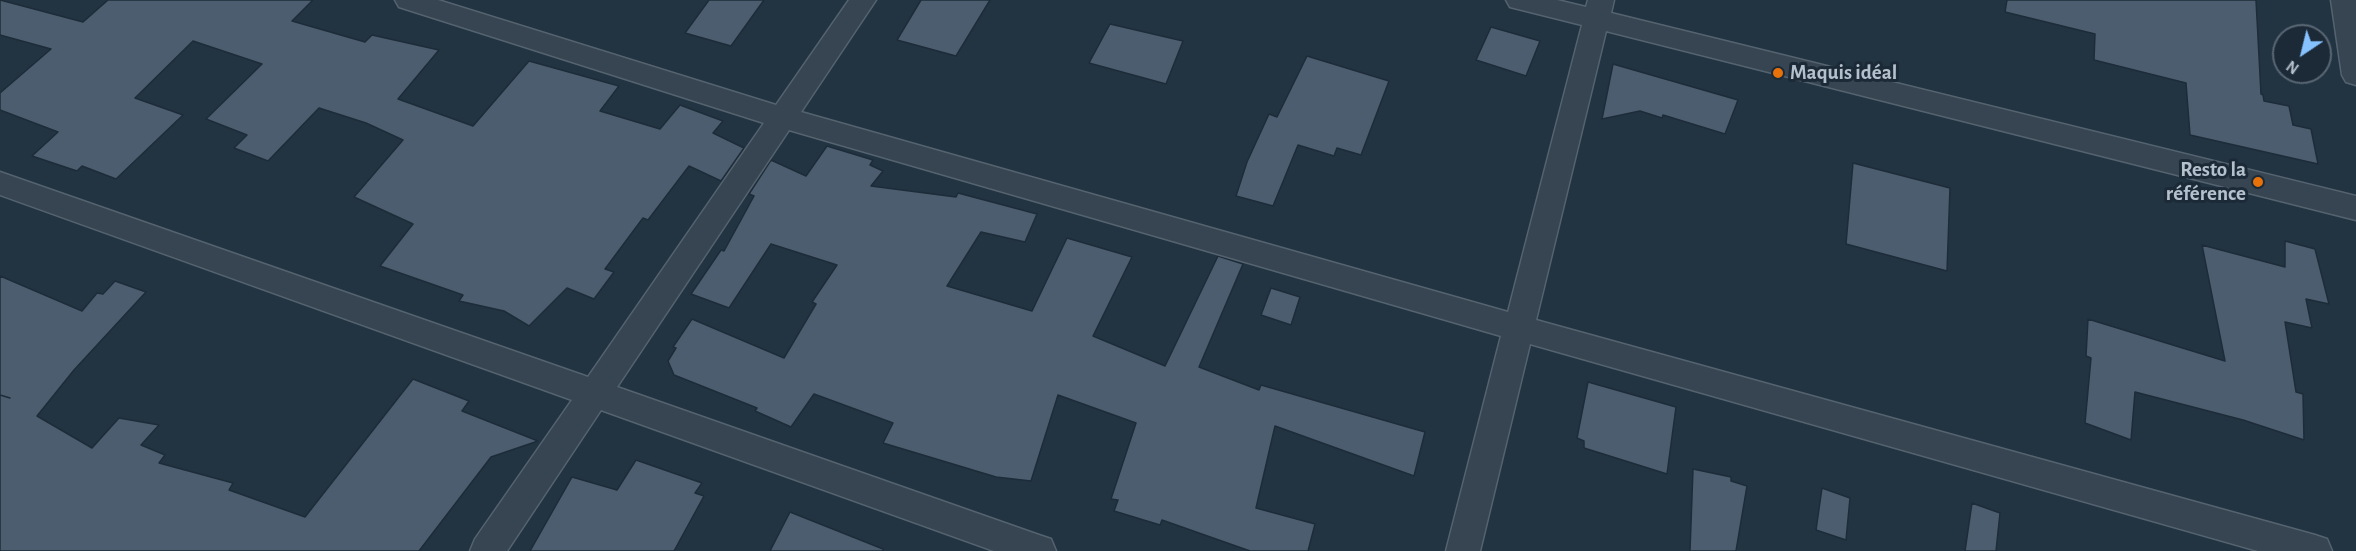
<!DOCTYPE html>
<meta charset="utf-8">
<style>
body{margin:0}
#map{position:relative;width:2356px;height:551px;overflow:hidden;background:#223442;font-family:"Alegreya Sans",sans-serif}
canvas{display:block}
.north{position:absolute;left:2272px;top:24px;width:60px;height:60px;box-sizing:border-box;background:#1c2a37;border:2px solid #596673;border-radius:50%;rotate:215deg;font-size:16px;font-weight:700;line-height:24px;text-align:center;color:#b4c0cc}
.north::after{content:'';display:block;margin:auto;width:21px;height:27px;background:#86c2ff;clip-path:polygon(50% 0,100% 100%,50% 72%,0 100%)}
</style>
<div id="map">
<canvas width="2356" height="551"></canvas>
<div class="north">N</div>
</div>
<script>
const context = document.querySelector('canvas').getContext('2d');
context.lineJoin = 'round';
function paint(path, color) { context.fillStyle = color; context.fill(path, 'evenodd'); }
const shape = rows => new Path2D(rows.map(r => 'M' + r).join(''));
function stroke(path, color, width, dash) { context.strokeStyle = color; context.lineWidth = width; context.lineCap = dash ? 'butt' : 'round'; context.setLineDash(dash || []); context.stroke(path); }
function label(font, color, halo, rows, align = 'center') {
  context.font = font + ' "Alegreya Sans",sans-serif'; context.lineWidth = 6; context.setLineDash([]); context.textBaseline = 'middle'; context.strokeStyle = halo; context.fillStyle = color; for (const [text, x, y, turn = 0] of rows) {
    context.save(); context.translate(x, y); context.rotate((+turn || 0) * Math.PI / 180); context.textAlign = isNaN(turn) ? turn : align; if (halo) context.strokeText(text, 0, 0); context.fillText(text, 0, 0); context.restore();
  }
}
const building = shape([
 [0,0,83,22,108,0,313,0,292,21,365,42,372,35,439,50,398,99,473,126,529,61,619,86,600,111,660,129,680,105,723,121,713,133,744,148,721,181,689,166,648,220,643,218,605,269,614,272,594,299,567,288,529,326,504,311,459,301,463,295,380,266,413,224,354,197,403,140,366,123,319,108,268,161,234,148,247,135,206,119,262,64,193,41,135,98,183,115,116,179,82,166,77,171,32,156,58,132,0,110,0,93,51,49,0,35,0,0],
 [709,0,764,0,731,46,685,33,709,0],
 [921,0,990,0,956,56,897,40,921,0],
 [2007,0,2256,0,2261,94,2263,95,2264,101,2289,106,2293,125,2311,129,2318,164,2190,135,2186,83,2094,60,2095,34,2005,12,2007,0],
 [1110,24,1183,41,1166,84,1089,63,1110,24],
 [1491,27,1540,41,1526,76,1476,60,1491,27],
 [1307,56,1389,81,1361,155,1337,148,1334,156,1298,145,1273,206,1236,196,1247,162,1269,114,1277,117,1307,56],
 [1613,64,1738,100,1725,134,1663,115,1662,118,1640,111,1602,119,1613,64],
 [827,146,873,160,870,165,883,171,871,186,956,197,958,193,1037,214,1025,242,981,232,947,286,1032,311,1067,238,1132,257,1093,336,1165,366,1218,256,1243,264,1199,367,1259,390,1261,385,1425,432,1414,476,1275,426,1256,508,1315,524,1308,551,1250,551,1162,520,1160,525,1114,511,1118,500,1111,499,1136,423,1058,395,1031,481,996,477,883,443,893,423,814,394,791,427,755,411,757,408,674,375,668,361,676,348,673,347,692,319,784,358,816,304,812,302,837,265,771,244,729,308,691,294,721,250,724,251,754,196,749,194,771,160,806,176,827,146],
 [1853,163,1950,188,1947,271,1846,244,1853,163],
 [2285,241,2315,249,2329,304,2306,299,2312,328,2285,322,2296,392,2303,394,2304,440,2243,420,2135,392,2131,440,2085,423,2091,358,2086,356,2088,319,2225,361,2202,245,2285,267,2285,241],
 [0,276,82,311,97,293,103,294,115,281,146,292,74,370,37,416,92,448,119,418,159,425,141,445,165,455,159,463,233,483,229,490,305,517,413,379,469,401,462,411,538,441,491,457,419,551,0,551,0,395,10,398,0,395,0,276],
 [1271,288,1300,297,1291,325,1261,315,1271,288],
 [1588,382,1676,407,1667,474,1584,448,1584,441,1577,438,1588,382],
 [636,460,702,483,695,493,704,496,674,551,530,551,572,477,617,490,636,460],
 [1693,469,1731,477,1731,481,1747,486,1736,551,1690,551,1693,469],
 [1822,488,1850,498,1846,540,1816,530,1822,488],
 [1972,503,2000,513,1996,551,1965,551,1972,503],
 [790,512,883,549,883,551,770,551,790,512]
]);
paint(building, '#4b5d6e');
stroke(building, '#1e2c39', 1.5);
const minor = shape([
 [395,0,438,0,776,105,849,0,876,0,801,112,1508,312,1582,25,1510,7,1506,0,1557,0,1586,7,1588,0,1614,0,1611,13,2356,196,2356,220,1606,31,1536,320,2315,535,2327,539,2332,551,2258,551,1530,344,1480,551,1446,551,1501,336,789,130,617,387,1039,535,1051,539,1056,551,994,551,601,410,507,551,470,551,475,539,572,400,0,195,0,172,588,377,764,123,399,7,395,0],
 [2331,0,2356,0,2356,85,2346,82,2342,75,2331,0]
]);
stroke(minor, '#55636f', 3);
paint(minor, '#374552');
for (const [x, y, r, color] of [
 [1778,73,6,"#e8710a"],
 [2258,182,6,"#e8710a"]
]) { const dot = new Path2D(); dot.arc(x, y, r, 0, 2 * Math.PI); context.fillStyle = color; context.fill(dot); stroke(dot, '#1c2a37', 2); }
label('bold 21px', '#b4c0cc', '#1c2a37', [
 ["Maquis idéal",1790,73],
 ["Resto la",2246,170,"right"],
 ["référence",2246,194,"right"]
], 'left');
</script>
